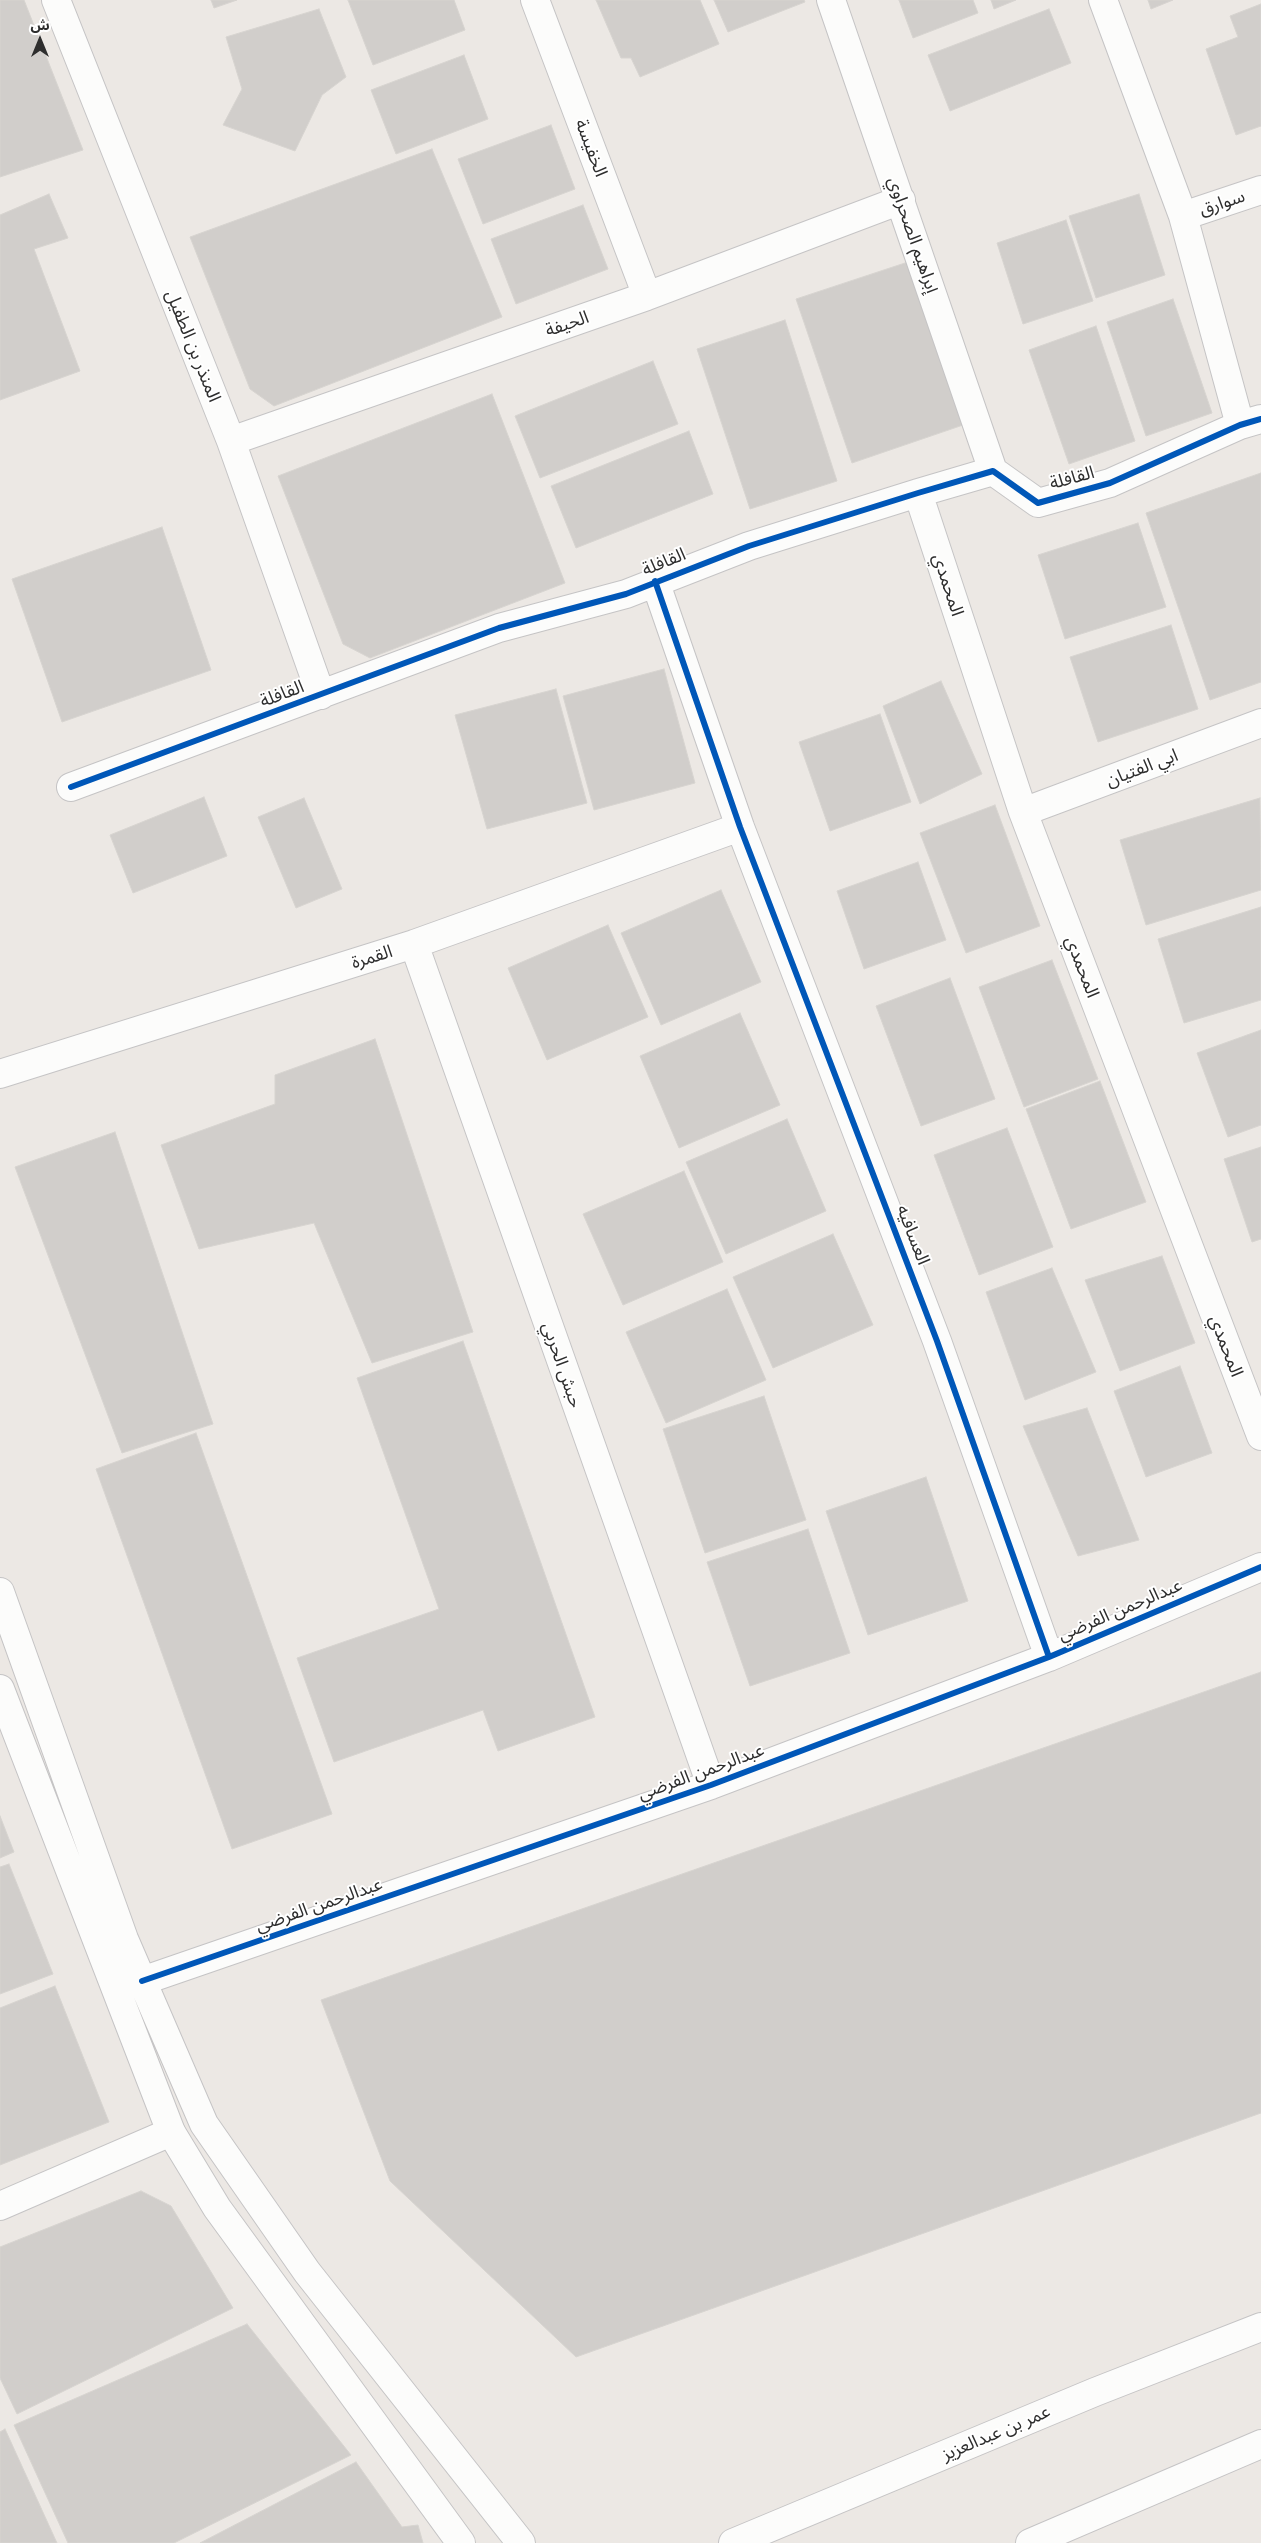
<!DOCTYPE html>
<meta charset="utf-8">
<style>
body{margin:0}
#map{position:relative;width:1261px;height:2543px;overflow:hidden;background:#ece8e4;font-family:"Public Sans","Noto Sans Arabic",sans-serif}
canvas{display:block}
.north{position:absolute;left:15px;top:15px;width:50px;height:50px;-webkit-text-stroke:4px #fff;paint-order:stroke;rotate:0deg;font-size:14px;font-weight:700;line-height:20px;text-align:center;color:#2e2e2e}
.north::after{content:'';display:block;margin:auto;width:18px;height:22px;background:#2e2e2e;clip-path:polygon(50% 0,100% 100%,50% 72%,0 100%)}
</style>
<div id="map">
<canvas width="1261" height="2543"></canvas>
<div class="north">ش</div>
</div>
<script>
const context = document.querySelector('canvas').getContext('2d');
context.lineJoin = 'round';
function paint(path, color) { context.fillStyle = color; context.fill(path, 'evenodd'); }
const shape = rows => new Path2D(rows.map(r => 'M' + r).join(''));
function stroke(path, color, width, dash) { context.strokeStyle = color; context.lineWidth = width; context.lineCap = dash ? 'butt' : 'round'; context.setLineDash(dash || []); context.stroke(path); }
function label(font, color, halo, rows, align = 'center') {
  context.font = font + ' "Public Sans","Noto Sans Arabic",sans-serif'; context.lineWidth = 4; context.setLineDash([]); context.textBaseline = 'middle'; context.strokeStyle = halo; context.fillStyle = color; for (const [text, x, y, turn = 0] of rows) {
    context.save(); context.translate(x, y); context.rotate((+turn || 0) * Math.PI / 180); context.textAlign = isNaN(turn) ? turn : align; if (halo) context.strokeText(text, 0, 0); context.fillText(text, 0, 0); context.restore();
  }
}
const building = shape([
 [0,0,24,0,83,150,0,177,0,0],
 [211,0,237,0,214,8,211,0],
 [348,0,454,0,465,30,373,65,348,0],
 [596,0,700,0,719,44,640,77,631,58,621,58,596,0],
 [714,0,804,0,805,2,728,32,714,0],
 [899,0,973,0,978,13,913,38,899,0],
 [991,0,1016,0,994,9,991,0],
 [1148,0,1173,0,1151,9,1148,0],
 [1261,4,1261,126,1236,135,1206,49,1238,37,1230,16,1261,4],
 [319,9,346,77,322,95,295,151,223,125,242,89,226,37,319,9],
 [1049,9,1071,63,950,111,928,55,1049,9],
 [464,55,488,119,396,154,371,90,464,55],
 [551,125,575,189,483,224,458,159,551,125],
 [432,149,502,317,274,406,250,389,190,237,432,149],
 [49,194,68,238,34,249,80,371,0,400,0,215,49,194],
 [1139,194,1165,275,1096,298,1069,216,1139,194],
 [583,205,608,269,516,304,491,239,583,205],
 [1066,220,1093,301,1023,324,997,243,1066,220],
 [911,261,966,424,852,463,796,299,911,261],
 [1173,299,1212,413,1146,436,1107,322,1173,299],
 [785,320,837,481,750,509,697,349,785,320],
 [1096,326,1135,441,1069,464,1029,350,1096,326],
 [653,361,678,424,540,478,515,416,653,361],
 [492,394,565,583,370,658,343,644,278,476,492,394],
 [689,431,713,494,576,548,551,486,689,431],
 [1261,473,1261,682,1210,700,1146,513,1261,473],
 [1138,523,1166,607,1065,639,1038,555,1138,523],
 [162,527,211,670,62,722,12,579,162,527],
 [1171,625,1198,709,1098,742,1070,657,1171,625],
 [664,669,695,783,594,810,563,696,664,669],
 [941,681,982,774,920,804,883,706,941,681],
 [556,689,587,803,487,829,455,715,556,689],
 [880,714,911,802,830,831,799,742,880,714],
 [204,797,227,856,133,893,110,835,204,797],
 [304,798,342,889,296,908,258,817,304,798],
 [1260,798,1261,890,1146,925,1120,840,1260,798],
 [995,805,1040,926,966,953,920,833,995,805],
 [918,862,946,940,864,969,837,891,918,862],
 [721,890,761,982,661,1025,621,933,721,890],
 [1261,907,1261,1000,1184,1023,1158,939,1261,907],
 [608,925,648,1017,547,1060,508,968,608,925],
 [1052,960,1098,1079,1024,1107,979,987,1052,960],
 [950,978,995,1099,921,1126,876,1006,950,978],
 [740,1013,780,1105,679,1148,640,1056,740,1013],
 [1261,1030,1261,1125,1228,1137,1197,1053,1261,1030],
 [375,1039,473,1332,372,1363,314,1223,199,1249,161,1145,275,1104,275,1075,375,1039],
 [1100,1081,1146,1202,1071,1229,1026,1109,1100,1081],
 [787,1119,826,1211,726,1254,686,1162,787,1119],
 [1007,1128,1053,1247,979,1275,934,1155,1007,1128],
 [115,1132,213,1424,122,1453,15,1167,115,1132],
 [1261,1147,1261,1239,1252,1242,1224,1159,1261,1147],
 [684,1171,723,1262,623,1305,583,1214,684,1171],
 [833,1234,873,1325,773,1368,733,1277,833,1234],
 [1162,1256,1195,1343,1120,1371,1085,1280,1162,1256],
 [1052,1268,1096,1372,1025,1400,986,1292,1052,1268],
 [727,1289,766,1380,666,1423,626,1332,727,1289],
 [463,1341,595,1717,498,1751,483,1710,334,1762,297,1658,439,1609,357,1378,463,1341],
 [1180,1366,1212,1453,1146,1477,1114,1391,1180,1366],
 [764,1396,806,1520,705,1553,663,1429,764,1396],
 [1087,1408,1139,1540,1078,1556,1023,1426,1087,1408],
 [196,1433,332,1814,232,1849,96,1469,196,1433],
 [926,1477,968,1601,868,1635,826,1511,926,1477],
 [808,1529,850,1653,750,1686,707,1562,808,1529],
 [1261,1672,1261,2113,576,2357,390,2181,321,2000,1261,1672],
 [0,1816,14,1852,0,1858,0,1816],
 [9,1864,53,1974,0,1994,0,1867,9,1864],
 [55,1986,109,2122,0,2165,0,2008,55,1986],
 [141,2191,171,2206,233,2308,17,2414,0,2378,0,2247,141,2191],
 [247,2324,351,2455,174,2543,68,2543,14,2425,247,2324],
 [5,2429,57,2543,0,2543,0,2432,5,2429],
 [356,2462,402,2527,418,2525,423,2543,200,2543,356,2462]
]);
paint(building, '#d1cecb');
stroke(building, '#d7d4d0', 1);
const street = shape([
 [56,0,231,441,321,695],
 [535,0,647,296],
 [831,0,993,471],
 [1103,0,1183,216,1240,425],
 [1183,216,1261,190],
 [231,441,647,296,901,200],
 [918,493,1023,812,1261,1436],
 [655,581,740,827,937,1341,1049,1657],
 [71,787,499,628,626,594,749,546,918,493,993,471,1038,503,1110,483,1240,425,1261,419],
 [1023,812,1261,723],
 [414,944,711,1785],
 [0,1074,414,944,740,827],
 [142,1981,711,1785,1049,1657,1261,1567],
 [0,2206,171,2132]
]);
const secondary = shape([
 [0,1592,124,1939,204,2124,307,2272,521,2543],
 [0,1689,171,2132,217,2208,461,2543],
 [733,2543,1095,2392,1261,2327],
 [1030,2543,1261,2444]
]);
stroke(street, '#c5c4c5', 30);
stroke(secondary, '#c5c4c5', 30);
stroke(street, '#fcfcfb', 28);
stroke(secondary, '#fcfcfb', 28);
stroke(shape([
 [655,581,740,827,937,1341,1049,1657],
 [71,787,499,628,626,594,749,546,918,493,993,471,1038,503,1110,483,1240,425,1261,419],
 [142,1981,711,1785,1049,1657,1261,1567]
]), '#0057b8', 6);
label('18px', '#2e2e2e', '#fff', [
 ["الخفيسة",591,148,69],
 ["سوارق",1222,203,-19],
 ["إبراهيم الصحراوي",913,235,71],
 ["الحيفة",567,324,-19],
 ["المنذر بن الطفيل",193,346,68],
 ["القافلة",1072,478,-15],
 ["القافلة",664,562,-22],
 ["المحمدي",948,585,72],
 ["القافلة",282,694,-21],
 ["ابي الفتيان",1142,768,-21],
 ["القمرة",372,957,-17],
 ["المحمدي",1082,967,69],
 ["العسافيه",913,1235,69],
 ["المحمدي",1226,1346,69],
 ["حبش الحربي",562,1365,71],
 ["عبدالرحمن الفرضي",1120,1610,-23],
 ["عبدالرحمن الفرضي",701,1772,-20],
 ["عبدالرحمن الفرضي",319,1905,-19],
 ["عمر بن عبدالعزيز",996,2433,-23]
]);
</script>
